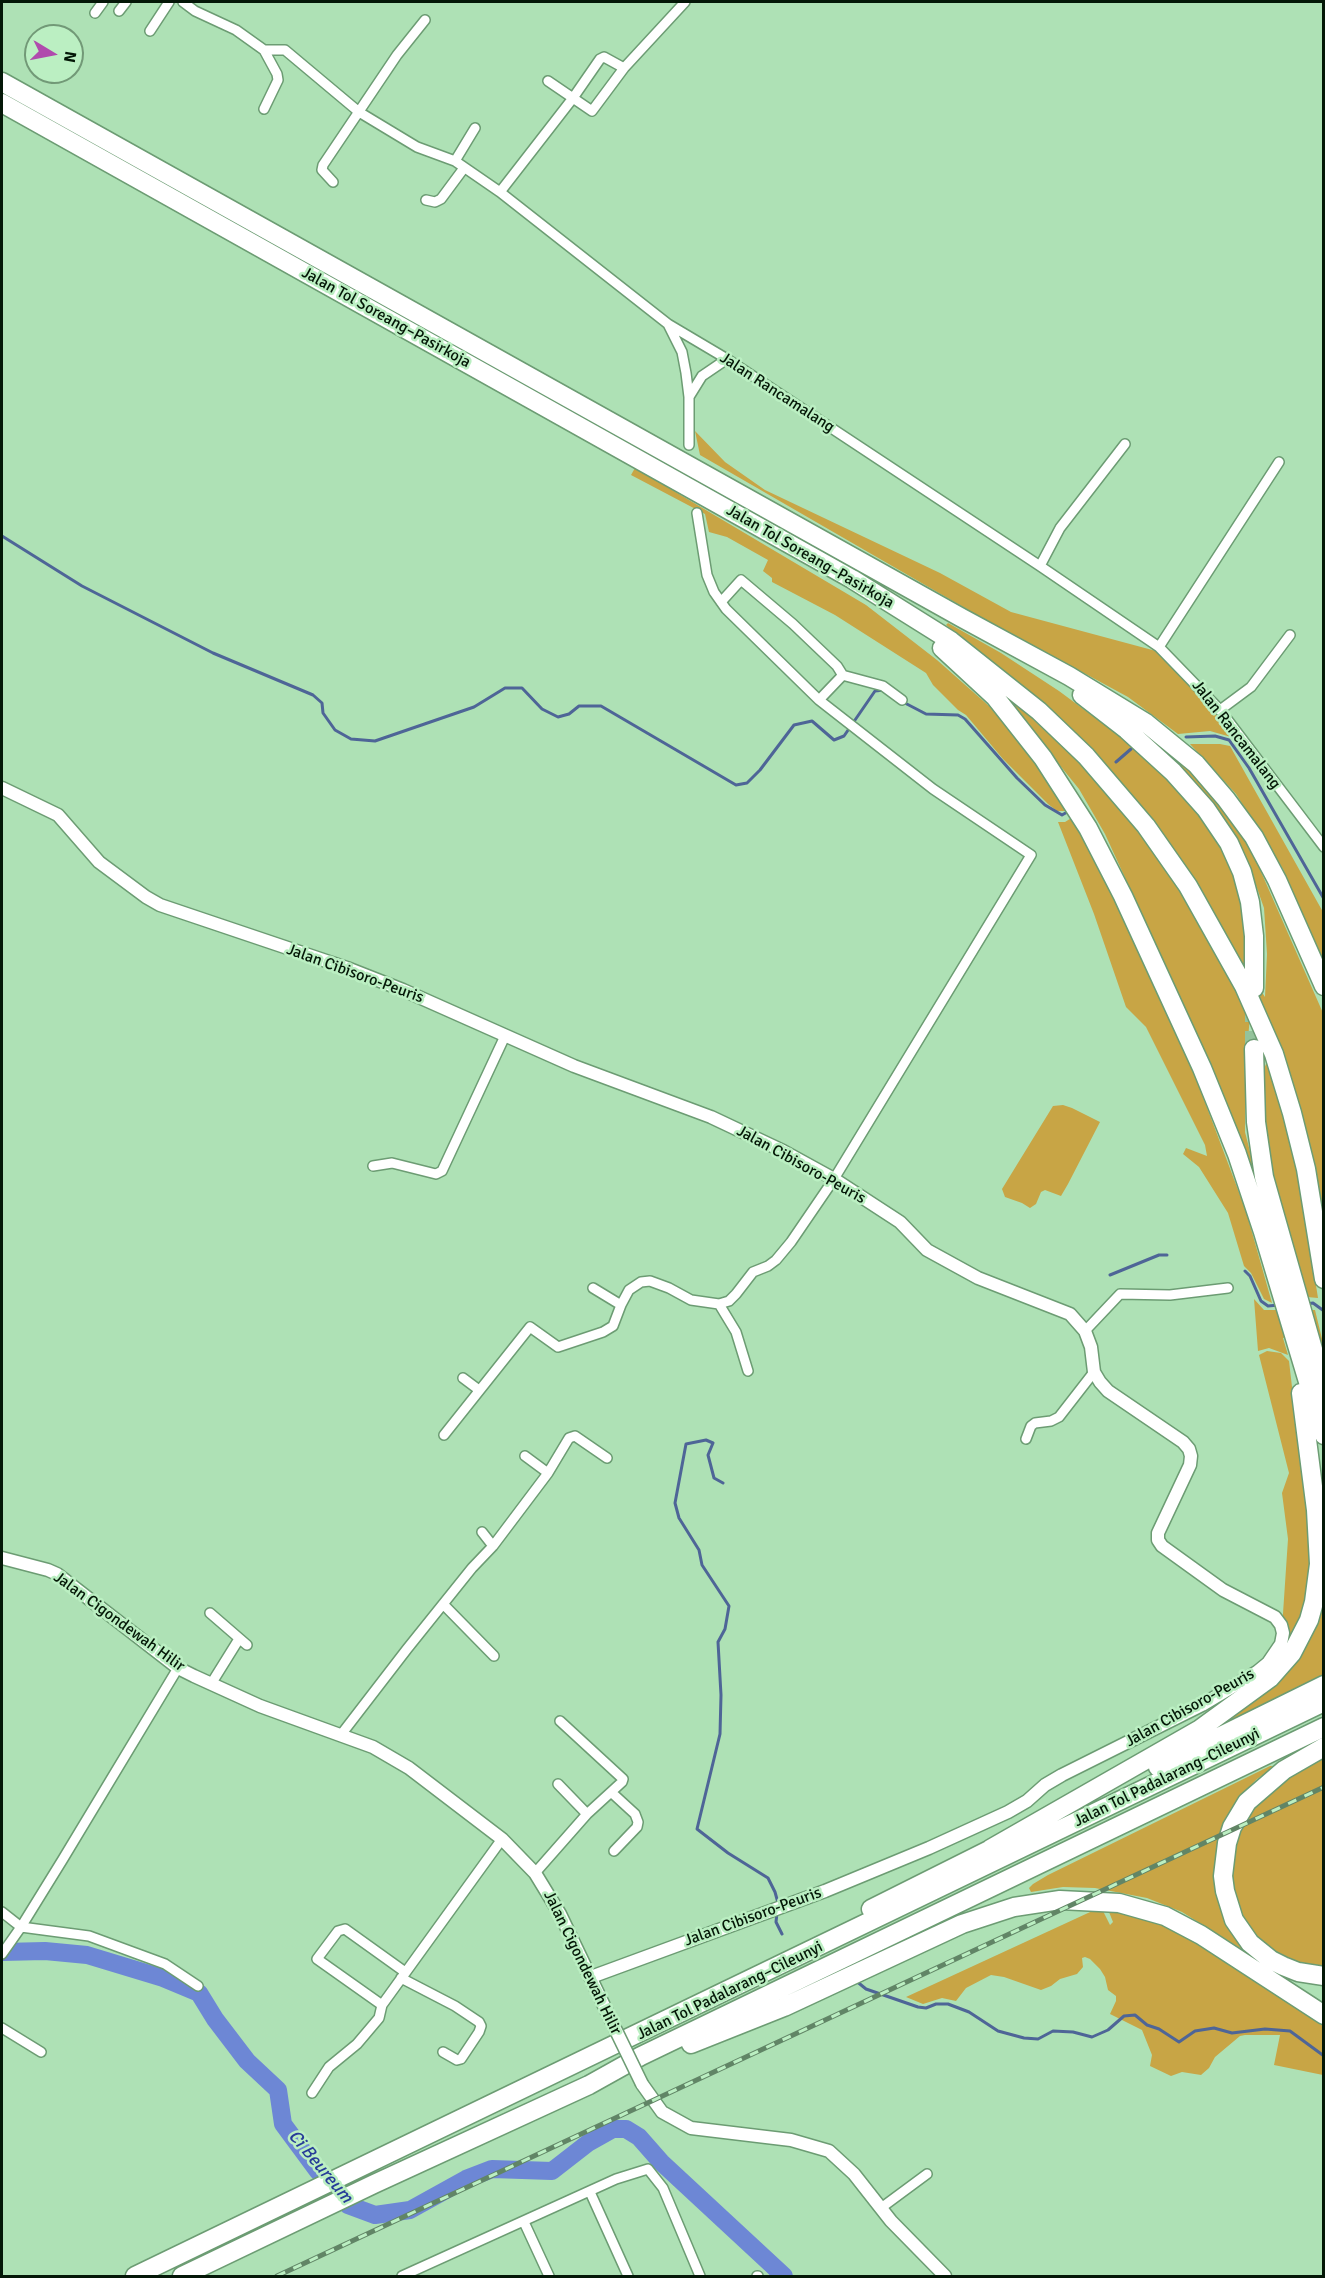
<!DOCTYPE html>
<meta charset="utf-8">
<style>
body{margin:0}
#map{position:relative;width:1325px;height:2278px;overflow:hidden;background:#aee1b5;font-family:Signika,sans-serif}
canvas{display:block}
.frame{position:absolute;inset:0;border:3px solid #041707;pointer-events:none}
.north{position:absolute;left:24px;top:24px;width:60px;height:60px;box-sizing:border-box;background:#bbefc2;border:2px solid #729977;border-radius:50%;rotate:100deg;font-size:16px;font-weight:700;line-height:24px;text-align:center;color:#041707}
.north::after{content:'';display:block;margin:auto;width:21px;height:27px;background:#b04aad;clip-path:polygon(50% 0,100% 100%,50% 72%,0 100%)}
</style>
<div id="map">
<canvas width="1325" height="2278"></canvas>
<div class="frame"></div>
<div class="north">N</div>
</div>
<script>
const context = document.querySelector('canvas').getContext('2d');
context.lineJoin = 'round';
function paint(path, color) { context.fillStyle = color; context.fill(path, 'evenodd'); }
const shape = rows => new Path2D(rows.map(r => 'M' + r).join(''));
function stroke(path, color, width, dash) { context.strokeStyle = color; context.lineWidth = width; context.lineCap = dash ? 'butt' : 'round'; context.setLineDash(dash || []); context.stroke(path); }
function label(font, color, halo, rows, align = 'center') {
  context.font = font + ' Signika,sans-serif'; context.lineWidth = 5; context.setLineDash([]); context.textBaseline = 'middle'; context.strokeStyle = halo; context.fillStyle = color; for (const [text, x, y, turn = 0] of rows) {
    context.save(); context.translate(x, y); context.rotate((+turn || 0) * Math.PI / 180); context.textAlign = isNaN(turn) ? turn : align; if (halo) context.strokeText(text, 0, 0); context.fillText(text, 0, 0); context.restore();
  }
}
paint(shape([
 [695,431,725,462,765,490,940,573,1011,612,1156,651,1223,721,1231,737,1210,731,1178,734,1128,697,977,615,700,455],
 [635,468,866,605,937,660,989,706,1035,760,1069,808,1064,811,1057,811,1048,804,1003,759,966,715,958,710,933,685,926,673,835,615,772,582,772,578,763,571,768,560,727,537,709,532,705,514,631,475],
 [948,623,1001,653,1059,691,1121,737,1205,813,1241,878,1253,979,1265,997,1267,954,1264,908,1245,854,1211,804,1096,697,1159,742,1216,797,1251,849,1323,1013,1323,1230,1312,1165,1216,918,1015,681,946,625],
 [989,678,1105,787,1162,861,1200,920,1250,1015,1246,1064,1245,1132,1259,1187,1256,1187,1205,1052,1105,834,1079,789],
 [1190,744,1220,744,1230,746,1323,912,1323,964,1283,869,1236,794],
 [1073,817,1104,875,1197,1081,1246,1211,1272,1303,1264,1299,1251,1273,1244,1266,1228,1213,1199,1167,1183,1154,1186,1148,1207,1156,1205,1145,1146,1027,1126,1007,1094,914,1058,822,1065,822],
 [1269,1063,1300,1185,1318,1298,1307,1297,1275,1203,1261,1118,1261,1077,1266,1064],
 [1063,1105,1072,1108,1100,1122,1068,1184,1061,1196,1045,1190,1041,1192,1036,1204,1030,1208,1022,1203,1005,1197,1002,1189,1053,1106],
 [1254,1299,1264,1310,1315,1310,1323,1343,1323,1357,1314,1333,1283,1338,1288,1355,1269,1348,1258,1351],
 [1267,1351,1281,1353,1289,1361,1313,1568,1298,1627,1280,1658,1288,1539,1282,1493,1289,1473,1259,1355],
 [1323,1596,1323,1678,1227,1722,1226,1720,1271,1686],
 [1323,1756,1323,1968,1310,1966,1281,1955,1258,1940,1242,1916,1236,1901,1232,1871,1236,1841,1242,1824,1249,1812,1289,1777],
 [1270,1766,1273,1766,1273,1768,1257,1779,1240,1797,1217,1873,1259,1960,1182,1912,1147,1898,1095,1888,1063,1887,1031,1892,1029,1888,1033,1884,1048,1875],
 [1101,1907,1110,1925,1113,1922,1107,1907,1137,1914,1175,1929,1208,1948,1252,1979,1323,2026,1323,2075,1274,2065,1280,2035,1245,2035,1240,2036,1215,2057,1209,2068,1201,2075,1182,2072,1171,2076,1150,2066,1152,2055,1142,2030,1110,2014,1116,2001,1116,1996,1108,1990,1105,1977,1100,1969,1090,1959,1085,1957,1082,1958,1083,1967,1077,1974,1060,1979,1051,1986,1041,1990,1004,1977,991,1975,966,1988,956,2001,942,1998,923,2004,906,1997]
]), '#c8a545');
stroke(shape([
 [2,536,82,586,213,653,313,695,322,703,323,713,335,730,351,739,375,741,474,707,505,688,522,688,542,709,558,717,569,714,579,706,601,706,736,785,747,783,760,770,794,725,812,721,834,740,844,736,875,691,884,690],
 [903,702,926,714,958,715,965,719,1017,778,1045,805,1062,815,1069,811],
 [1186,737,1215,736,1229,740,1249,768,1324,899],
 [1116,762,1131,749],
 [1245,1271,1250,1276,1261,1301,1268,1306,1279,1305],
 [1110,1275,1159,1255,1167,1255],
 [1306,1304,1313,1303,1324,1311],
 [723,1483,714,1478,708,1455,713,1443,706,1440,686,1444,675,1503,679,1518,699,1550,702,1565,729,1606,725,1629,718,1642,721,1695,720,1734,697,1829,728,1853,768,1878,775,1892,778,1903],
 [777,1913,776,1922,782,1934],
 [855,1980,866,1989,918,2007,926,2008,936,2004,948,2004,969,2012,998,2031,1024,2038,1038,2039,1053,2031,1073,2032,1092,2037,1108,2030,1124,2016,1135,2015,1147,2025,1159,2029,1179,2042,1195,2031,1214,2028,1232,2033,1265,2029,1290,2031,1324,2056]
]), '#4e6597', 3);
stroke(shape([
 [2,1952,45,1951,87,1955,163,1978,199,1993,215,2019,247,2061,278,2090,283,2124,317,2170,348,2205,375,2215,410,2210,466,2179,492,2169,552,2171,588,2143,613,2129,626,2129,639,2137,661,2162,784,2276]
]), '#6d87d5', 18);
stroke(shape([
 [1254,1049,1254,1007]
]), '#94c39b', 18, [18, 9]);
const minor = shape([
 [183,2,195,11,236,30,264,50,285,50,359,112,417,147,455,161,500,192,668,324,727,359,1040,566,1159,647,1220,710,1324,847],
 [119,11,126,2],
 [95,13,103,2],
 [150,31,169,2],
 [548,81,592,111,624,68,685,2],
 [264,109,278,80,277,74,264,50],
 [455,161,475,128],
 [333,182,322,170,323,165,397,55,425,20],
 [500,192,573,98,600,59,604,57,624,68],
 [426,200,435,202,441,199,464,168],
 [668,324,682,352,686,373,689,397,689,445],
 [689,397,702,376,727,359],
 [1040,566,1060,528,1125,444],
 [721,602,741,580,793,624,837,666,842,674,841,677,819,700],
 [1159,647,1279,462],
 [842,675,883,686,902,700],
 [1220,710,1251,687,1290,635],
 [373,1166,392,1163,436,1174,442,1171,505,1036],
 [593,1288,621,1305],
 [719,1304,736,1332,748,1371],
 [1085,1331,1120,1294,1170,1295,1228,1288],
 [463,1378,479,1390],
 [444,1435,530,1327,558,1347,603,1332,613,1326,621,1305,629,1290,641,1282,650,1281,669,1288,691,1300,719,1304,729,1301,736,1294,753,1272,768,1266,776,1260,791,1242,834,1179,1031,855,933,789,819,700,726,609,714,592,707,575,697,513],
 [1026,1439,1031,1426,1035,1423,1051,1421,1059,1417,1094,1372],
 [525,1456,548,1473],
 [482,1532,493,1546],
 [443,1604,494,1656],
 [210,1613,247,1645],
 [211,1684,239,1639],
 [340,1736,407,1649,472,1568,493,1546,548,1473,569,1438,575,1436,607,1458],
 [558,1784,587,1814],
 [611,1792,635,1814,638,1822,637,1827,614,1851],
 [535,1873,587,1814,622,1782,623,1779,560,1721],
 [2,1912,21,1927,89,1936,165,1964,198,1986],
 [2,1954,21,1927,63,1859,178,1668],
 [401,1978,455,2006,479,2022,481,2026,479,2032,461,2059,457,2060,443,2052],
 [382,2005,317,1959,338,1931,345,1929,405,1972],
 [2,2028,41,2052],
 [312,2093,329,2067,357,2044,379,2018,382,2005,502,1839],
 [590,2192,628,2276],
 [881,2208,927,2174],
 [524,2222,549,2276],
 [402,2276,616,2179,648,2169,663,2188,700,2276],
 [757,2276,758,2276]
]);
const tertiary = shape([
 [2,788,58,815,99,862,146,897,160,905,347,968,403,990,574,1066,711,1117,783,1151,834,1179,900,1222,927,1250,978,1278,1070,1314,1085,1331,1091,1347,1094,1372,1100,1382,1108,1391,1183,1442,1189,1449,1191,1456,1190,1465,1158,1533,1158,1540,1162,1546,1223,1590,1275,1617,1281,1625,1283,1633,1281,1644,1268,1663,1257,1672,1202,1705,1062,1775,1045,1785,1027,1801,1008,1812,929,1848,825,1891,591,1977],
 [2,1558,48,1570,57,1574,178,1668,194,1676,260,1706,373,1747,409,1768,502,1839,535,1873,560,1914,608,2014],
 [642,2084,662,2112,691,2128,791,2140,829,2151,854,2174,891,2221,945,2276]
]);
const motorway = shape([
 [2,82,962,618,1069,676,1146,723,1196,764,1226,799,1254,837,1277,880,1324,986],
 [2,103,852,579,951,641,1039,711,1086,756,1146,826,1188,886,1244,986,1274,1054,1292,1113,1306,1169,1324,1279],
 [942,648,995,697,1043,758,1088,828,1123,896,1202,1068,1237,1154,1263,1232,1324,1435],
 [1082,695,1127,730,1173,772,1206,809,1229,843,1242,872,1250,902,1254,936,1254,988],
 [1254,1049,1256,1122,1264,1177,1324,1388],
 [1324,1747,1284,1770,1247,1802,1232,1827,1227,1843,1223,1876,1225,1891,1234,1920,1250,1943,1271,1960,1283,1966,1298,1972,1324,1976],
 [1158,1767,1324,1685],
 [990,1849,1200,1729,1270,1678,1292,1653,1309,1620,1314,1602,1319,1564,1316,1510,1301,1393],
 [871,1909,999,1845],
 [691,2044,784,2007,962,1924,1014,1907,1060,1900,1119,1903,1165,1916,1201,1935,1324,2015],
 [135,2276,1324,1702],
 [182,2276,374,2184,589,2085,641,2056,1324,1727]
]);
stroke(minor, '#6c9c73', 12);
stroke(tertiary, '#6c9c73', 15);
stroke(motorway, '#6c9c73', 21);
stroke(minor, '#fff', 9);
stroke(tertiary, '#fff', 12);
stroke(motorway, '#fff', 18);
const rail = shape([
 [277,2276,1324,1787]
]);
stroke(rail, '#618566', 5);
stroke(rail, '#bbefc2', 3, [9]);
const tertiaryBridge = shape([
 [608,2014,642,2084]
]);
stroke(tertiaryBridge, '#6c9c73', 15, []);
stroke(tertiaryBridge, '#fff', 12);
label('16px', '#041707', '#bbefc2', [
 ["Jalan Tol Soreang–Pasirkoja",386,318,29],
 ["Jalan Rancamalang",777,393,33],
 ["Jalan Tol Soreang–Pasirkoja",810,557,30],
 ["Jalan Rancamalang",1236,735,52],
 ["Jalan Cibisoro-Peuris",355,974,20],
 ["Jalan Cibisoro-Peuris",801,1165,29],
 ["Jalan Cigondewah Hilir",119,1622,36],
 ["Jalan Cibisoro-Peuris",1190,1708,-29],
 ["Jalan Tol Padalarang–Cileunyi",1167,1778,-26],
 ["Jalan Cibisoro-Peuris",753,1917,-20],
 ["Jalan Cigondewah Hilir",582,1963,64],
 ["Jalan Tol Padalarang–Cileunyi",730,1991,-26]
]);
label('italic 18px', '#273c98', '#bbefc2', [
 ["Ci Beureum",320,2167,50]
]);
</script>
